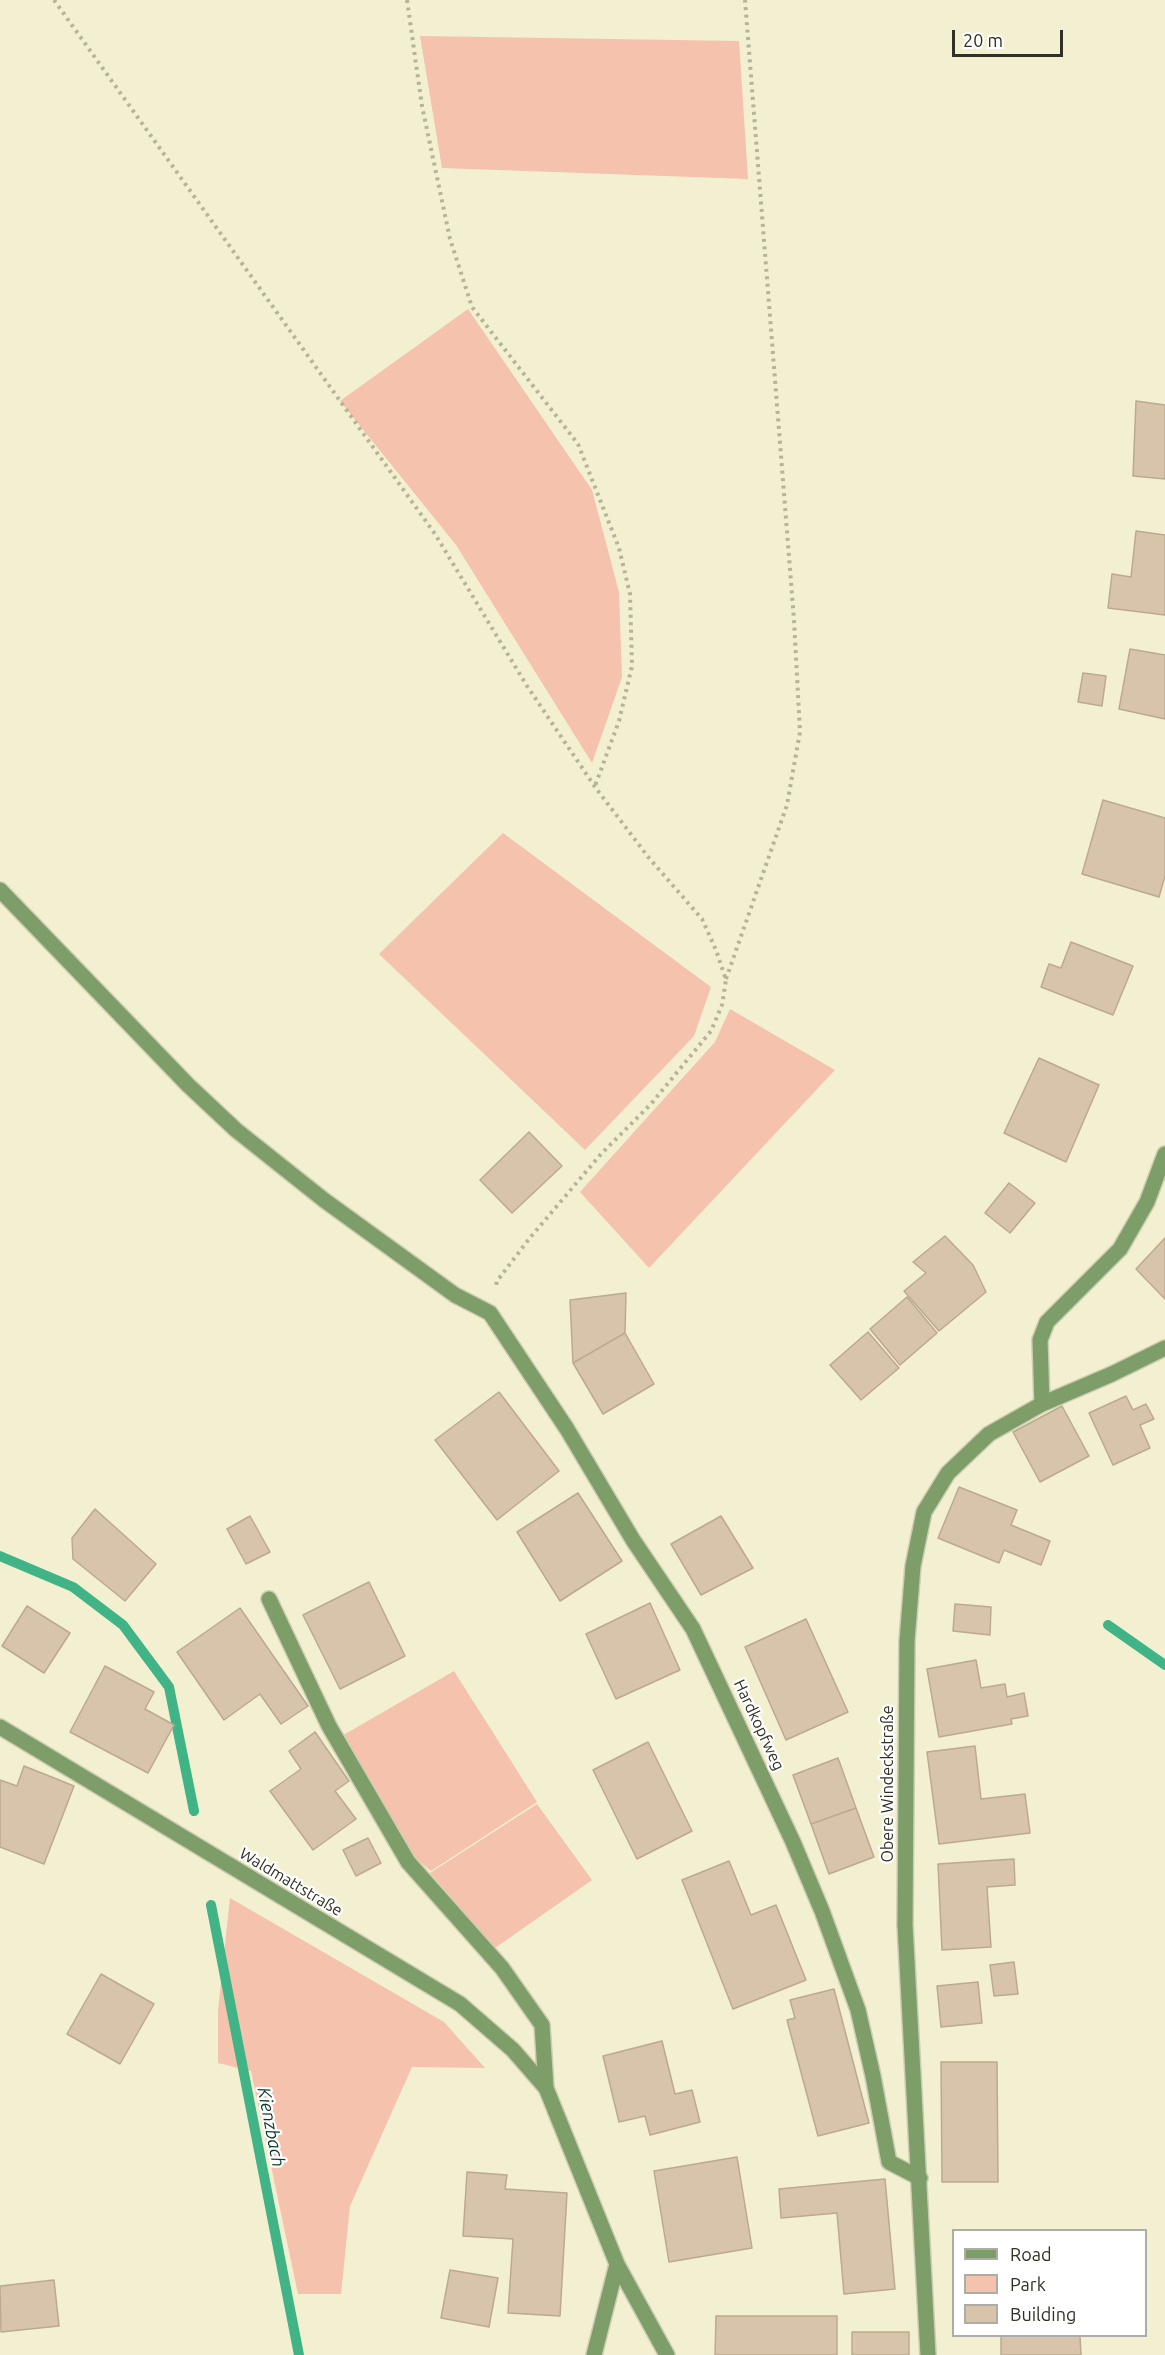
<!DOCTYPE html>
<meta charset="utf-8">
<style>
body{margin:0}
#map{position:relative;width:1165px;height:2355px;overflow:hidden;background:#f2f0d0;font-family:Ubuntu,sans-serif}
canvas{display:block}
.legend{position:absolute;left:952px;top:2229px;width:195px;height:108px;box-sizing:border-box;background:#fff;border:2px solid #adaca7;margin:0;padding:8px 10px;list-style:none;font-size:18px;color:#313024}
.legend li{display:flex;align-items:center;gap:12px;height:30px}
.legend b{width:30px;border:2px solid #adaca7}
.scale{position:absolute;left:952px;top:30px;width:111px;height:27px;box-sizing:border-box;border:3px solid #313024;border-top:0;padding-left:8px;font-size:18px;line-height:21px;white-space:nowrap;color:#313024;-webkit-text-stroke:4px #fff;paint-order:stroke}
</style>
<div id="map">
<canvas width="1165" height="2355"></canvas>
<ul class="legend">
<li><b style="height:8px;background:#7d9d69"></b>Road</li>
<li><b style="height:16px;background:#f4c2ad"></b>Park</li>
<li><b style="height:16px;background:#d8c4aa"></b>Building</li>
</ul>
<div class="scale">20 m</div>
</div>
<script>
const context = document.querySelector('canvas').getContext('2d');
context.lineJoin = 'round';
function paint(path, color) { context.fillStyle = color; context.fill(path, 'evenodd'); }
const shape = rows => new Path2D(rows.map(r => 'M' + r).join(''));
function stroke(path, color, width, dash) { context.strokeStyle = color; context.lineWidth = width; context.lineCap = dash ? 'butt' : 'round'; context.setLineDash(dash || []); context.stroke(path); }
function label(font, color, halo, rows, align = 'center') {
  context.font = font + ' Ubuntu,sans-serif'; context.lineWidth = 4.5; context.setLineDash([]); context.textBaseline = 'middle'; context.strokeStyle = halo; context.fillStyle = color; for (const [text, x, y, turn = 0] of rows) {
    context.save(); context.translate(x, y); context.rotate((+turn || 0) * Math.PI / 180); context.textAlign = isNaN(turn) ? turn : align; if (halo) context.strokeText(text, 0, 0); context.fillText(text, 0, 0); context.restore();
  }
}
paint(shape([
 [420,36,739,41,748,179,442,168],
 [468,309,592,490,619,592,622,677,592,763,456,545,340,401],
 [503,833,711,987,694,1036,585,1150,379,954],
 [730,1009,835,1070,649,1268,580,1192,715,1042],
 [454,1671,537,1802,431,1871,412,1856,340,1737],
 [537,1804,592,1880,495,1948,430,1873],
 [230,1898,444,2022,485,2068,412,2067,350,2206,341,2294,298,2294,251,2071,218,2063,218,2010]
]), '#f4c2ad');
stroke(shape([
 [0,1556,73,1587,123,1625,169,1687,194,1811],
 [1108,1625,1165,1665],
 [211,1905,299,2355]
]), '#40b387', 10);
const building = shape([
 [1136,401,1165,405,1165,479,1133,476,1136,401],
 [1136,531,1165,535,1165,615,1108,608,1112,574,1131,577,1136,531],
 [1130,649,1165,655,1165,719,1119,709,1130,649],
 [1083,673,1106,676,1102,706,1078,702,1083,673],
 [1103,800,1165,818,1165,876,1159,897,1082,874,1103,800],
 [1071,942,1133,966,1113,1015,1041,987,1049,964,1061,968,1071,942],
 [1039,1058,1099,1085,1066,1162,1004,1133,1039,1058],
 [529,1132,562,1166,512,1213,480,1180,529,1132],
 [1009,1183,1035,1203,1010,1233,985,1213,1009,1183],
 [945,1236,973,1265,986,1292,939,1331,904,1291,926,1273,913,1262,945,1236],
 [1165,1238,1165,1299,1136,1269,1165,1238],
 [626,1293,625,1333,573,1363,570,1300,626,1293],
 [907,1297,937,1333,900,1365,870,1329,907,1297],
 [868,1332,899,1368,861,1400,830,1365,868,1332],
 [625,1333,654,1384,603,1414,573,1363,625,1333],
 [499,1392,559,1471,497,1520,435,1440,499,1392],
 [1126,1396,1133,1410,1146,1404,1154,1419,1140,1425,1150,1448,1113,1465,1089,1413,1126,1396],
 [1062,1406,1089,1456,1040,1482,1013,1432,1062,1406],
 [959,1487,1017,1510,1011,1525,1050,1541,1041,1565,1004,1550,999,1563,938,1538,959,1487],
 [578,1493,622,1561,560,1601,517,1532,578,1493],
 [95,1509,156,1564,125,1601,73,1559,72,1538,95,1509],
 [250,1516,270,1552,246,1564,227,1529,250,1516],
 [721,1516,753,1568,701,1595,671,1544,721,1516],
 [369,1582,405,1656,340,1689,303,1615,369,1582],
 [650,1603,680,1670,616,1699,586,1634,650,1603],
 [955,1604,991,1607,990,1635,953,1631,955,1604],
 [27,1606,70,1633,44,1673,2,1646,27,1606],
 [240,1608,308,1706,281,1724,260,1694,224,1720,177,1652,240,1608],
 [806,1619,848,1712,786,1740,745,1647,806,1619],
 [976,1660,981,1688,1005,1684,1007,1697,1024,1693,1028,1716,1011,1719,1012,1724,939,1737,927,1669,976,1660],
 [105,1666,154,1692,145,1709,174,1725,148,1773,70,1732,105,1666],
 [315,1732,349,1781,335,1791,356,1819,313,1850,270,1791,301,1769,289,1751,315,1732],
 [648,1742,692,1831,637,1859,593,1770,648,1742],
 [975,1746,981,1799,1025,1794,1030,1833,939,1844,927,1752,975,1746],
 [838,1758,856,1808,811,1824,793,1775,838,1758],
 [24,1766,74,1786,44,1864,0,1847,0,1780,17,1786,24,1766],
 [856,1808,874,1857,829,1874,811,1824,856,1808],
 [368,1838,381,1863,356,1876,343,1850,368,1838],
 [1014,1859,1015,1885,987,1887,991,1947,942,1950,938,1864,1014,1859],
 [729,1861,751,1915,776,1905,806,1980,733,2009,682,1880,729,1861],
 [1014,1962,1018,1994,994,1996,990,1965,1014,1962],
 [101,1974,154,2004,120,2064,67,2034,101,1974],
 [978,1982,982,2023,941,2027,937,1986,978,1982],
 [834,1989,869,2123,818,2136,787,2020,795,2018,790,2000,834,1989],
 [662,2041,675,2094,692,2090,700,2122,650,2135,645,2116,619,2122,603,2056,662,2041],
 [941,2062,997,2062,998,2182,942,2182,941,2062],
 [737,2157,752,2248,669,2262,654,2171,737,2157],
 [467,2172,507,2175,505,2189,567,2193,560,2316,508,2313,513,2239,463,2236,467,2172],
 [885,2179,895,2289,844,2294,837,2213,781,2218,779,2189,885,2179],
 [450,2270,498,2278,489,2327,441,2318,450,2270],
 [54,2280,59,2326,1,2332,0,2286,54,2280],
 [716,2316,837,2316,837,2355,715,2355,716,2316],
 [852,2332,909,2332,909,2355,852,2355,852,2332],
 [1001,2336,1080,2336,1081,2355,1001,2355,1001,2336]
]);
paint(building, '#d8c4aa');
stroke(building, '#bca98f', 1.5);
const minor = shape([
 [0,890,188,1085,236,1130,324,1200,455,1295,490,1313,567,1429,633,1540,693,1629,793,1842,822,1911,858,2010,873,2076,889,2162,920,2178],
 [1042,1404,1040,1340,1047,1322,1120,1249,1147,1202,1165,1154],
 [269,1599,329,1726,408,1862,502,1968,542,2025,546,2088],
 [0,1727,460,2004,513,2050,546,2088,617,2264,667,2355],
 [594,2355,617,2264],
 [928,2355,905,1925,907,1641,913,1566,924,1512,948,1473,989,1434,1042,1404,1112,1374,1165,1348]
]);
stroke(minor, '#cfcdb1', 18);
stroke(shape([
 [54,0,435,534,527,686,595,787,649,858,702,919,716,950,726,980,722,1005,711,1031,651,1104,601,1154,529,1239,497,1281,496,1286],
 [407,0,422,106,450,239,472,307,578,444,619,548,630,594,632,666,619,721,595,786],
 [726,979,787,805,800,732,794,620,745,0]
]), '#b5b399', 4, [3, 4.5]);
stroke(minor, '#7d9d69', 15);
label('16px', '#313024', '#fff', [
 ["Hardkopfweg",759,1725,65],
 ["Obere Windeckstraße",888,1784,-90],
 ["Waldmattstraße",291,1882,31]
]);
label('italic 18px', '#093b29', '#fff', [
 ["Kienzbach",271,2127,79]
]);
</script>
